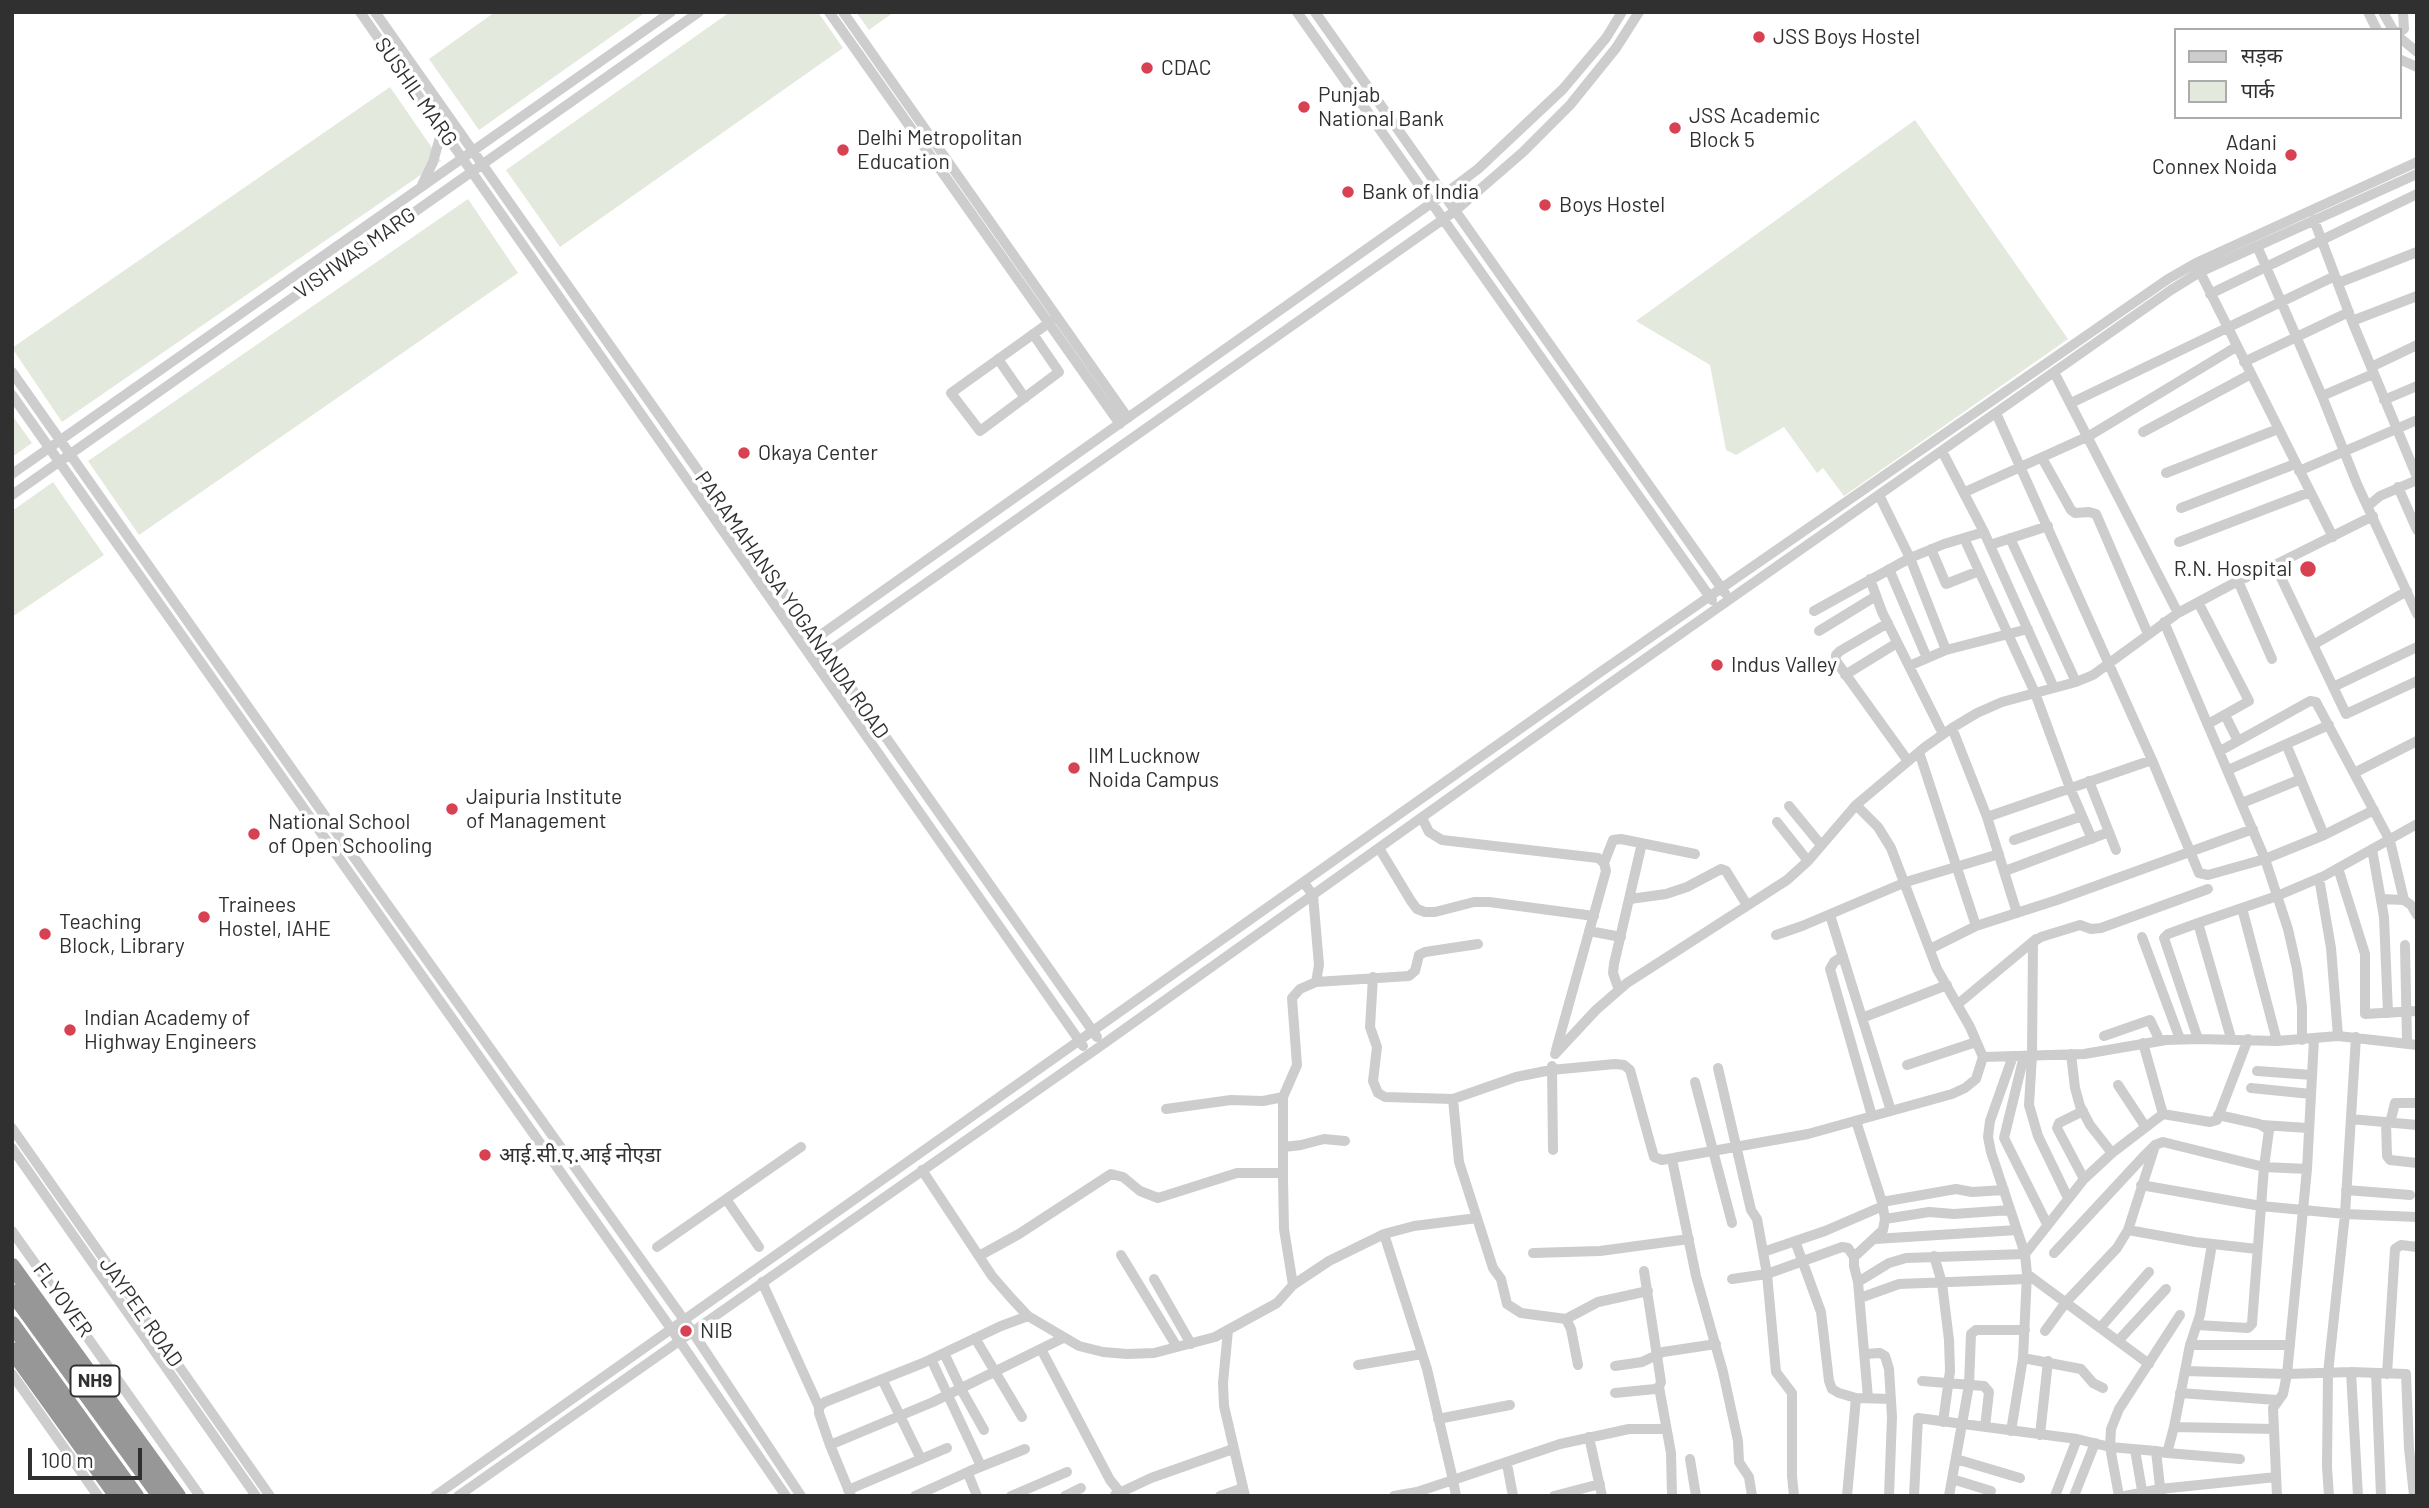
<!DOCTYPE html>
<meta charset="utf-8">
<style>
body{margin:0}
#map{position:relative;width:2429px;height:1508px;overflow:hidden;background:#fff;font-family:Barlow,"Noto Sans Devanagari",sans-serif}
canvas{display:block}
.frame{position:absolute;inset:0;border:14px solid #303030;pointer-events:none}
.legend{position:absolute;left:2174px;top:28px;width:228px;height:91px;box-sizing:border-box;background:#fff;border:2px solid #acacac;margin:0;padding:9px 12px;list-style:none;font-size:21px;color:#303030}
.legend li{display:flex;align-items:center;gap:14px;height:35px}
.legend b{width:35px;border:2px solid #acacac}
.scale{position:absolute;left:28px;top:1448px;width:114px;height:32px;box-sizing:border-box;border:4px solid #303030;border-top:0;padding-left:9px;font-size:21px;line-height:24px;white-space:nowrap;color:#303030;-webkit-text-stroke:5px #fff;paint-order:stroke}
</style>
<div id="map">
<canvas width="2429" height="1508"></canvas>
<div class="frame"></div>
<ul class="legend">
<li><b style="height:9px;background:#cdcdcd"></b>सड़क</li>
<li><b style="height:19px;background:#e4e9dd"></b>पार्क</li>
</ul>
<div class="scale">100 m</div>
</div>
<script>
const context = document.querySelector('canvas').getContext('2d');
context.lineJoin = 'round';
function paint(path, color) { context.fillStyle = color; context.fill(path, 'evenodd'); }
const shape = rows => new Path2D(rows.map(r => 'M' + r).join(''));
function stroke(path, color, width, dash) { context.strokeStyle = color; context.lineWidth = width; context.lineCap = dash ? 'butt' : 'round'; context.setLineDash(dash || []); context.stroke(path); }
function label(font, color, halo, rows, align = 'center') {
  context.font = font + ' Barlow,"Noto Sans Devanagari",sans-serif'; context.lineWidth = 7; context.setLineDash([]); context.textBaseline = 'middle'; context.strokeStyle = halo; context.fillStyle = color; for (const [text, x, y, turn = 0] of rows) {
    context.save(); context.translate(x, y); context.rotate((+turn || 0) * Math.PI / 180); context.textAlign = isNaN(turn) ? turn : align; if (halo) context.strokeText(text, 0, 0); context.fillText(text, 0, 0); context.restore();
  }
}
paint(shape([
 [495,12,646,12,479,130,429,59],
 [730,12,818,12,843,48,560,247,506,170],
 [856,12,894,12,869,30],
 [390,87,441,161,62,422,12,348],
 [1915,120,2068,339,1844,496,1823,468,1817,473,1784,427,1736,455,1726,450,1710,365,1636,321],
 [468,199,518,273,139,535,88,461],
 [12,415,32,443,12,457],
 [53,482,104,555,12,617,12,511]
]), '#e4e9dd');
stroke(shape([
 [360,12,1083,1046],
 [375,12,1097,1037],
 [829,12,1120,424],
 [843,12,1128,418],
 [1297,12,1712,600],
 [1315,12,1725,593],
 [2368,12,2377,30],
 [2383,12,2393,30],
 [2399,32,2404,29,2403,12],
 [2399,37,2417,52],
 [2399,59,2417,67],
 [422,185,433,162,442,130],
 [2314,220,2352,321,2417,477],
 [2257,246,2322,396,2357,484,2417,614],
 [2197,266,2333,537],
 [2338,283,2417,252],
 [2210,294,2417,194],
 [2352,321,2417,296],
 [1033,334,1059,372,980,431,951,393,1039,330,1054,319],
 [998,359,1025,398],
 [2244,362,2349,312],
 [2371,367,2417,345],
 [12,372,382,897,692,1331,801,1496],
 [2054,372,2178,613],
 [12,395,672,1330,786,1496],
 [2322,396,2373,374],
 [2384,400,2417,386],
 [2071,403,2335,276],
 [1996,413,2152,760,2199,873,2208,875,2265,859,2324,835],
 [2143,432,2251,374],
 [2042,458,2071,510,2075,513,2089,512,2096,514,2148,634],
 [2299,471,2417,420],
 [2166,473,2278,429],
 [12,474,671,12],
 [2398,487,2417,530],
 [1965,492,2089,436,2236,347],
 [12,495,699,12],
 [1879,495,1910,558,1946,650],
 [2368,506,2380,496,2417,480],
 [2181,508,2295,464],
 [1984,532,2054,688],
 [1964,538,2035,693,2070,788,2092,839],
 [2010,538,2076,682],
 [2179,542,2310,492],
 [1990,545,2048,526],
 [1931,549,1946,584,1979,571],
 [2275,565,2346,714,2417,681],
 [1889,569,1927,658],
 [1870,579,1882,612,1943,734],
 [2238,581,2272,659],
 [2198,602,2249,701,2208,724],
 [1814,611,1910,558,1944,544,1984,532,1942,451],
 [2164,622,2265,859,2288,929,2297,969,2302,1007,2302,1040],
 [1888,623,1840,651,1836,655,1836,661,1908,761],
 [1819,631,1876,596],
 [812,641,1450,190,1478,169,1563,89,1606,38,1622,12],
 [2313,645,2407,591],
 [821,657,1455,211,1523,152,1570,105,1616,48,1639,12],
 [1909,666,1946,650,2028,629],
 [1845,675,1897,643],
 [2333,687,2417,647],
 [2225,715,2238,741],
 [1952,728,1987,817,2017,913],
 [2286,744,2324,835,2374,810],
 [2220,751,2310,701,2316,702,2390,841,2404,900],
 [1919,752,1976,926],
 [2228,770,2329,725],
 [2354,773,2417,741],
 [2089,781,2116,850],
 [2242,803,2301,779],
 [1856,805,1878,827,1891,848,1937,969,1970,1027,1983,1057],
 [1789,806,1821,845],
 [1987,817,2152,760],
 [1422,818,1429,832,1442,840,1598,858,1604,863],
 [1777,822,1808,861],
 [2014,840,2082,816],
 [1379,848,1411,901,1417,909,1425,912,1435,912,1474,902,1489,902,1594,916],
 [2372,849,2384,917,2388,1013],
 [2338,868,2365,954,2365,1014,2417,1011],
 [2005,871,2109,832],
 [2319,878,2331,948,2338,1036],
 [1630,899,1666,894,1687,887,1721,869,1726,871,1747,905],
 [2381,899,2404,900,2411,905,2417,915],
 [2242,908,2277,1041],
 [1830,915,1891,1111],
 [1589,931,1621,937],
 [1776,935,1802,926,1906,882,1999,854],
 [2142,937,2180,1039],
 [2405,945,2407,1043],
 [1930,949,1976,926,2057,900,2253,829],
 [1843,956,1834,962,1830,969,1872,1116],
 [1373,977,1370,1027,1377,1047,1373,1081,1378,1093,1385,1097,1453,1099,1516,1077,1551,1070,1615,1064,1624,1065,1630,1070,1654,1157,1662,1160,1808,1134,1952,1094,1965,1088,1976,1079,1983,1057,2084,1054,2166,1040,2198,1039,2277,1041,2338,1036,2417,1045],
 [1316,982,1409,976,1415,971,1419,955,1425,952,1478,944],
 [1619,990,1613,973,1614,964,1642,843],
 [1958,1004,2036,939],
 [1862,1018,1947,985],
 [2104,1036,2150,1020,2160,1041],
 [2356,1037,2345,1214,2417,1217],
 [2231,1038,2198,923,2277,896,2324,876,2417,824],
 [2198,1039,2164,938,2168,934,2198,923],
 [1556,1050,1606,871,1604,863,1613,840,1621,839,1695,854],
 [1555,1054,1596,1010,1627,983,1787,880,1808,861,1856,805,1925,747,1952,728,1977,713,2002,702,2076,682,2093,675,2178,613,2238,581,2275,565,2373,516],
 [2071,1054,2075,1088,2080,1106,2090,1125,2112,1153],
 [2013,1056,1990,1121,1988,1137,1991,1152,2025,1254,2084,1179,2112,1153,2163,1114,2143,1043],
 [2024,1056,2004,1138,2047,1224],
 [1907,1065,1976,1042],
 [1552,1066,1553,1150],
 [1718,1068,1751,1210,1757,1219,1767,1274,1776,1372,1792,1393,1792,1476,1794,1496],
 [2257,1071,2312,1075],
 [1695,1082,1732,1223],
 [2118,1085,2145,1126],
 [2251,1088,2311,1094],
 [1166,1109,1231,1100,1263,1101,1283,1097],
 [2083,1111,2059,1123,2057,1128,2084,1179],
 [2163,1114,2210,1122,2217,1120,2248,1039],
 [2351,1119,2417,1125],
 [1856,1121,1882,1202,1885,1219,1883,1230,1854,1257,1854,1266,1858,1282],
 [2386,1122,2387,1156,2390,1160,2417,1163],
 [2390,1123,2395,1103,2417,1103],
 [2262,1125,2308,1128],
 [12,1128,270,1496],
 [1284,1147,1301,1145,1324,1139,1345,1141],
 [12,1148,256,1496],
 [1672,1159,1696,1276,1723,1372,1738,1441,1739,1462,1749,1477,1752,1496],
 [922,1170,992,1276,1012,1299,1028,1316,1079,1346,1103,1352,1127,1354,1154,1353,1215,1337,1277,1303,1293,1285,1284,1229,1283,1179,1283,1097,1297,1065,1292,998,1300,989,1316,982,1319,965,1313,895,1304,883],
 [2141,1185,2261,1206,2345,1214,2328,1373,2327,1467,2329,1496],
 [2346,1190,2410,1195],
 [2068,1198,2038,1136,2029,1105,2032,1056,2033,942,2041,937,2080,925,2091,929,2101,928,2208,889],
 [726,1199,759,1247],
 [1882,1202,1956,1189,1972,1192,2004,1190],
 [1477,1218,1493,1268,1501,1279,1507,1304,1521,1313,1566,1319,1571,1329,1578,1365],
 [1885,1219,1929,1212,1954,1214,2010,1210],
 [2128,1230,2154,1149],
 [12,1231,200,1496],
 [1384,1234,1427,1369,1453,1480,1417,1492,1394,1496],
 [1875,1239,2017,1230],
 [1795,1241,1821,1312,1829,1381,1832,1389,1839,1393,1856,1398,1891,1399],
 [657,1247,801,1147],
 [1763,1252,1825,1231,1883,1206],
 [1533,1253,1600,1251,1689,1239],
 [2054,1253,2145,1155,2155,1145,2163,1142,2264,1167,2307,1169],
 [1121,1255,1177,1347],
 [979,1256,1019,1234,1111,1174,1123,1177,1140,1191,1158,1198,1237,1173,1283,1173],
 [1934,1256,1942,1283,1949,1340,1950,1371,1943,1422],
 [2027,1274,2149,1364],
 [1154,1279,1191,1344],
 [1732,1279,1767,1274,1842,1247,1848,1248,1854,1257],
 [762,1282,819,1407,819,1413,830,1445,851,1496],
 [1293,1285,1329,1261,1384,1234,1414,1226,1477,1218,1459,1162,1453,1099],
 [1860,1298,1899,1284,2027,1279],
 [1566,1319,1598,1302,1648,1291],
 [2197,1325,2248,1328,2252,1324,2264,1167,2269,1130,2259,1124,2218,1115],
 [2100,1328,2149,1272],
 [1228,1330,1223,1383,1224,1406,1245,1496],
 [2045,1331,2066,1302,2117,1248,2128,1230,2195,1242,2257,1249],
 [975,1338,1022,1417],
 [2118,1341,2166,1289],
 [2190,1345,2290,1345],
 [1041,1349,1110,1480,1119,1491],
 [944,1353,961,1389,984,1430],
 [1865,1354,1880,1353,1885,1356,1889,1369,1892,1417,1889,1496],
 [2023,1358,2081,1369,2093,1383,2103,1388],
 [931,1359,981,1466],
 [1358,1365,1422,1354],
 [1615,1366,1642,1362,1663,1352,1716,1344],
 [2185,1371,2287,1374,2307,1169,2314,1039],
 [2351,1372,2358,1496],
 [2376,1373,2381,1496],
 [12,1374,98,1496],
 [2387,1374,2395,1249,2401,1245,2417,1247],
 [882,1379,921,1459],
 [1922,1381,1984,1386,1989,1392,1985,1427],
 [1659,1387,1671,1453,1672,1496],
 [1615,1393,1655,1389,1659,1387,1661,1382,1644,1271],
 [2180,1393,2277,1400],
 [1868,1398,1858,1282,1889,1263,1906,1258,2025,1254,2027,1274,2023,1358,2011,1431],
 [819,1407,825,1402,923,1363,1001,1326,1028,1316],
 [1438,1419,1510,1405],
 [2174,1427,2274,1429],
 [2040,1435,2048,1361],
 [1589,1437,1602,1496],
 [830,1445,933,1402,1063,1338],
 [2135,1450,2143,1496],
 [2156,1451,2167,1453,2174,1427,2190,1345,2200,1315,2212,1244],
 [2167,1453,2240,1459],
 [1690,1459,1696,1496],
 [1956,1459,2020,1478],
 [1507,1464,1513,1496],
 [1952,1479,1991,1491],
 [848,1490,947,1448],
 [1115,1495,1151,1478,1233,1449],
 [435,1496,1599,673,2168,279,2196,263,2417,162],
 [458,1496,1102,1045,1609,684,2171,290,2200,272,2417,174],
 [915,1496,970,1471],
 [977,1496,969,1476,970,1471,1025,1449],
 [1011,1496,1067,1472],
 [1065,1496,1081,1488],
 [1220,1496,1243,1488],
 [1456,1496,1453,1480,1560,1444,1629,1429,1666,1429],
 [1554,1496,1600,1484],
 [1847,1496,1856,1398],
 [1914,1496,1918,1418,2077,1439,2110,1447,2156,1451,2161,1496],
 [1949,1496,1969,1385,1971,1334,1976,1330,2025,1330],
 [2055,1496,2077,1439],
 [2074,1496,2095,1443],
 [2119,1496,2110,1447,2111,1429,2119,1409,2180,1315],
 [2125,1496,2160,1489,2276,1477],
 [2277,1496,2273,1408,2283,1394,2287,1374,2351,1372,2406,1374,2409,1448,2414,1496]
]), '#cdcdcd', 10);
stroke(shape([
 [12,1266,178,1496],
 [12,1292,160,1496],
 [12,1324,136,1496],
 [12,1350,117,1496]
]), '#979797', 16);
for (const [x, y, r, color] of [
 [1759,37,7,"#d84151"],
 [1147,68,7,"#d84151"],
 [1304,107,7,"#d84151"],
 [1675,128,7,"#d84151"],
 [843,150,7,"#d84151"],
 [2291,155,7,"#d84151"],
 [1348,192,7,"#d84151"],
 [1545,205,7,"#d84151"],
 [744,453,7,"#d84151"],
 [2308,569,9,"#d84151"],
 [1717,665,7,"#d84151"],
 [1074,768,7,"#d84151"],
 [452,809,7,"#d84151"],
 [254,834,7,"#d84151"],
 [204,917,7,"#d84151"],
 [45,934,7,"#d84151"],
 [70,1030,7,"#d84151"],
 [485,1155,7,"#d84151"],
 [686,1331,7,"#d84151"]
]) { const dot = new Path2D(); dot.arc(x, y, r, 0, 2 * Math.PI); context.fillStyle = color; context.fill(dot); stroke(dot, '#fff', 2.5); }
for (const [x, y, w] of [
 [95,1381,49]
]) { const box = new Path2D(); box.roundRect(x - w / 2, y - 15.5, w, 31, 5); context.fillStyle = '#fff'; context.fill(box); stroke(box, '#303030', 2); }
label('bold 19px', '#303030', null, [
 ["NH9",95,1381]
]);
label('21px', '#303030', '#fff', [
 ["JSS Boys Hostel",1773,37],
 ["CDAC",1161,68],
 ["Punjab",1318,95],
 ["National Bank",1318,119],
 ["JSS Academic",1689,116],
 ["Block 5",1689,140],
 ["Delhi Metropolitan",857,138],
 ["Education",857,162],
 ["Adani",2277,143,"right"],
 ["Connex Noida",2277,167,"right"],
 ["Bank of India",1362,192],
 ["Boys Hostel",1559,205],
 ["Okaya Center",758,453],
 ["R.N. Hospital",2292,569,"right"],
 ["Indus Valley",1731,665],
 ["IIM Lucknow",1088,756],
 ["Noida Campus",1088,780],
 ["Jaipuria Institute",466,797],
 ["of Management",466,821],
 ["National School",268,822],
 ["of Open Schooling",268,846],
 ["Trainees",218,905],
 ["Hostel, IAHE",218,929],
 ["Teaching",59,922],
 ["Block, Library",59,946],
 ["Indian Academy of",84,1018],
 ["Highway Engineers",84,1042],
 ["आई.सी.ए.आई नोएडा",499,1155],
 ["NIB",700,1331]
], 'left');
label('21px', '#303030', '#fff', [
 ["SUSHIL MARG",416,92,55],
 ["VISHWAS MARG",355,253,-35],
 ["PARAMAHANSA YOGANANDA ROAD",792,605,55],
 ["FLYOVER",63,1300,54],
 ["JAYPEE ROAD",141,1312,55]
]);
</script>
